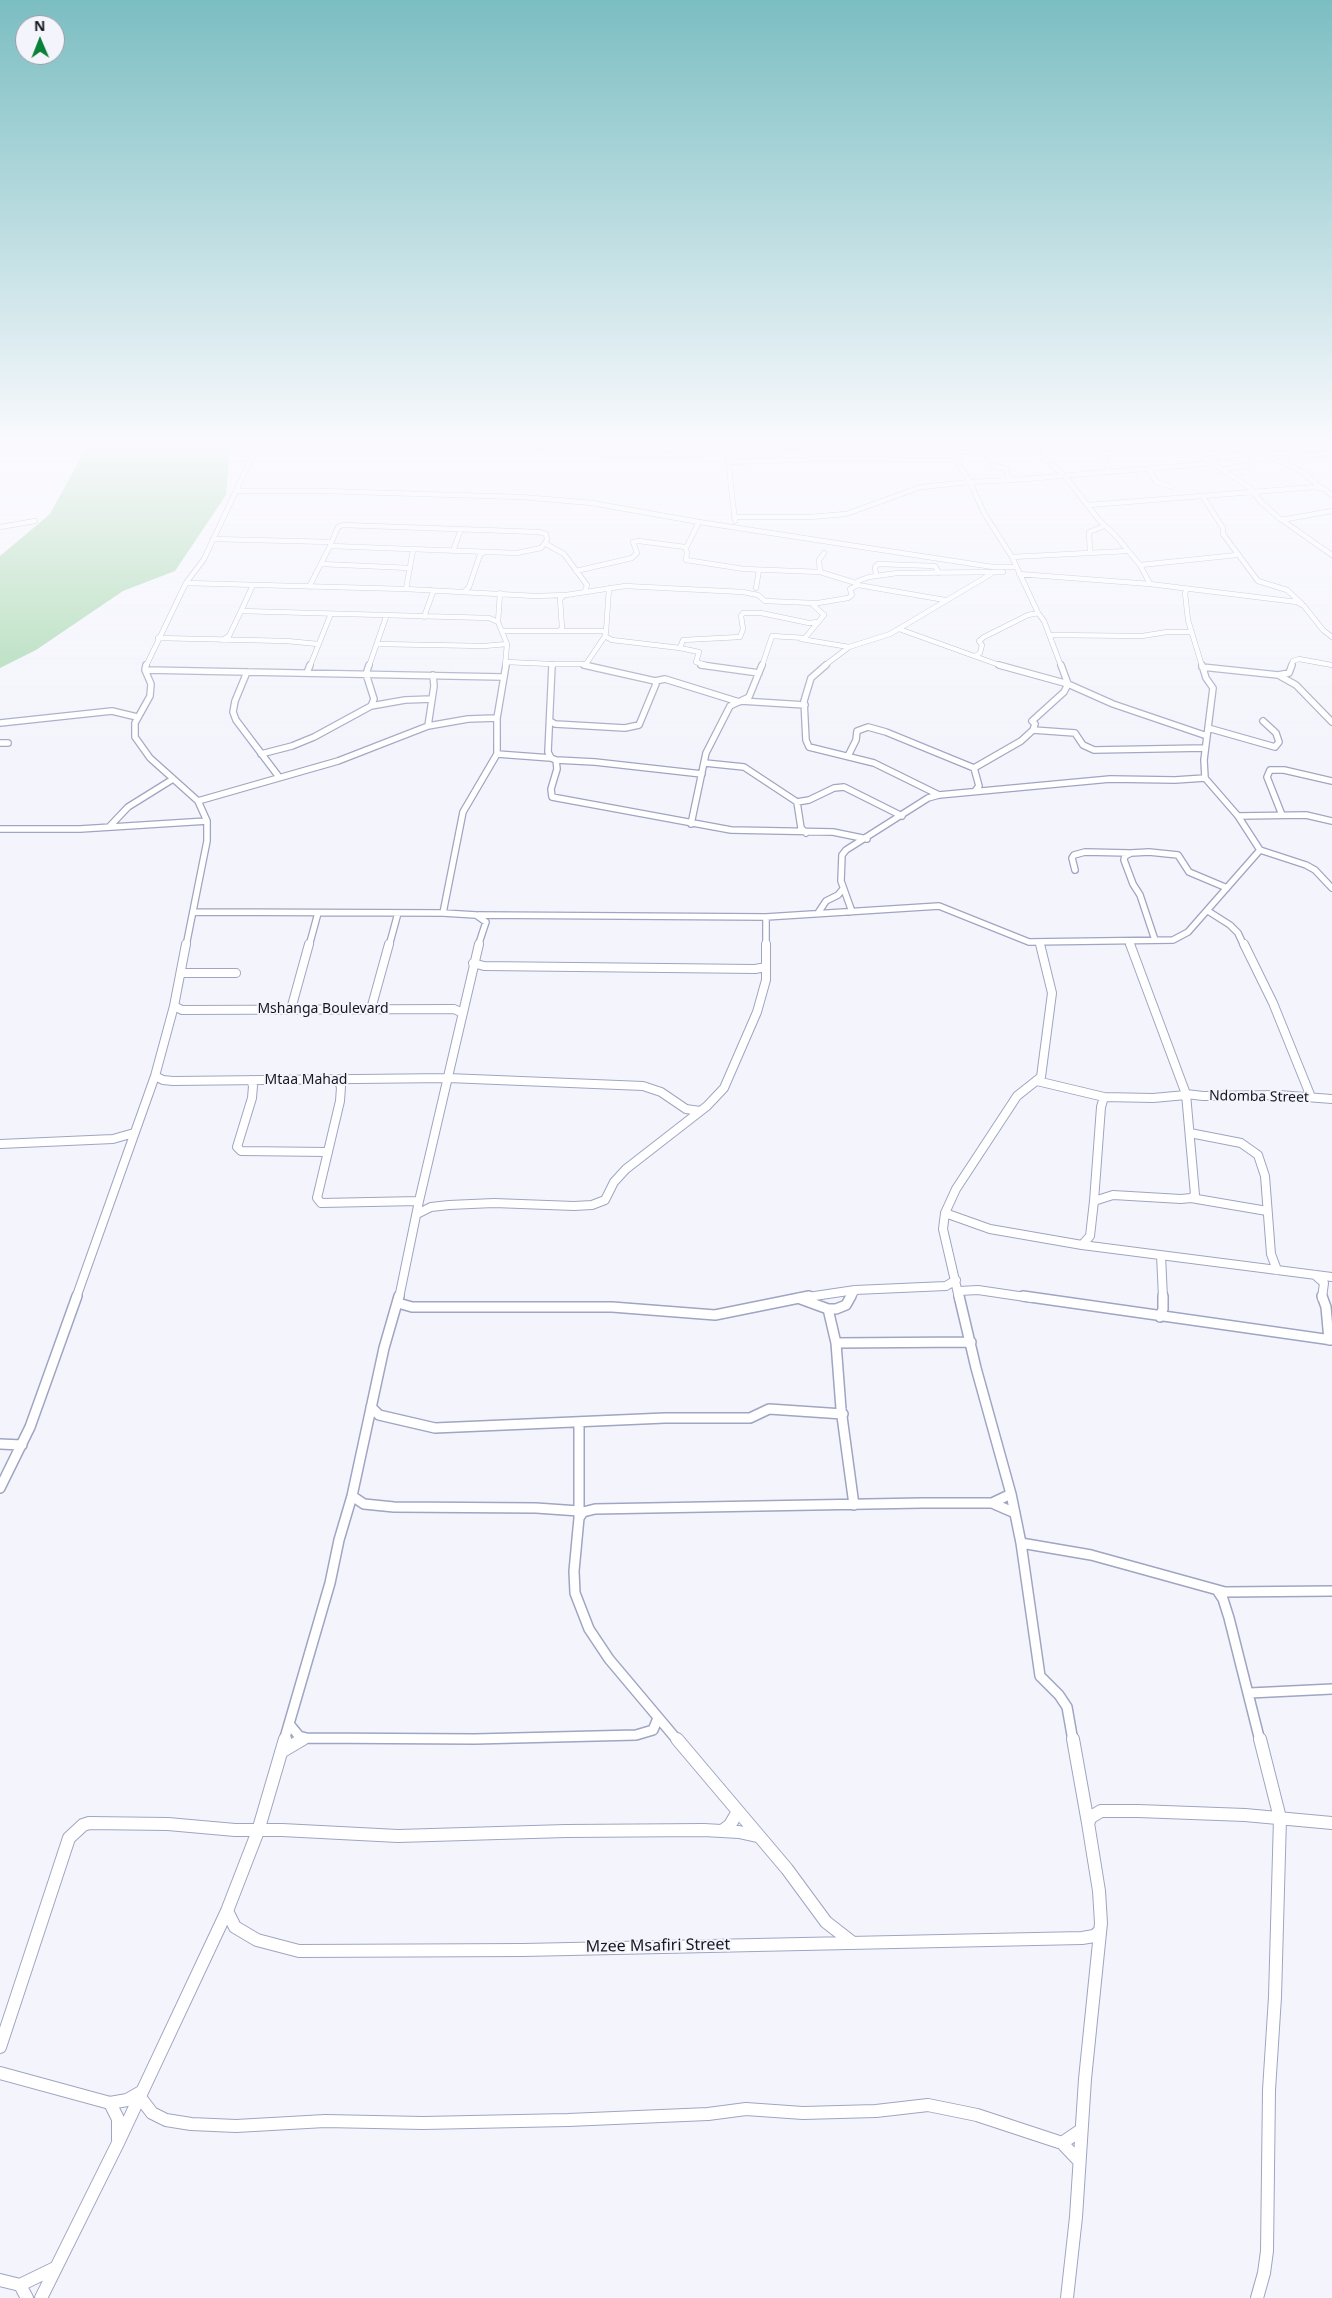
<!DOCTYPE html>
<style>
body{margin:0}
#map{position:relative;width:1332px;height:2298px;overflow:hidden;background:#f4f5fc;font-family:"Noto Sans",sans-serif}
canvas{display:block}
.north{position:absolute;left:15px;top:15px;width:50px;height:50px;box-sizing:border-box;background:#f4f5fc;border:1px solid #9b9ca5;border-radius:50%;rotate:359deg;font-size:14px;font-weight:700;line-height:20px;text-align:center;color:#151722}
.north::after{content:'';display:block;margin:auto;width:18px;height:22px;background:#0b8038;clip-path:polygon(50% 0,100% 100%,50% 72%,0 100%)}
</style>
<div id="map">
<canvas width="1332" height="2298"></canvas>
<div class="north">N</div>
</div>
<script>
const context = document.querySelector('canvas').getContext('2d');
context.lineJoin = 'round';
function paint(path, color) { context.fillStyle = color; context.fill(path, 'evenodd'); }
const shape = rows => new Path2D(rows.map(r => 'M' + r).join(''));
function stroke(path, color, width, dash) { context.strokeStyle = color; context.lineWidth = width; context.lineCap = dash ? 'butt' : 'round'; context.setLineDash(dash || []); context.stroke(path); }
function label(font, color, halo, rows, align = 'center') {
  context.font = font + ' "Noto Sans",sans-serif'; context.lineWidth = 4; context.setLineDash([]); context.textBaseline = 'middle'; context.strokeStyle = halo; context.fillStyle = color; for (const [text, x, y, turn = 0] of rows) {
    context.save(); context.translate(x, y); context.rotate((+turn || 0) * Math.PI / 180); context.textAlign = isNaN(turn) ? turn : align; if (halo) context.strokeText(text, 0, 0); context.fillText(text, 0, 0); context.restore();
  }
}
paint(shape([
 [110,444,231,444,226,495,175,571,123,591,36,650,0,668,0,556,50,514,87,446]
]), '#a5d7ad');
const streetFar4 = shape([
 [629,444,629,454],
 [822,444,825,459],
 [913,444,921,452,923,460],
 [1026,444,1064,475,1099,520,1115,535,1140,565,1150,584],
 [1095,444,1111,472],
 [1183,444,1250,488,1261,502,1279,518,1332,555],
 [1329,444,1332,448],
 [727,451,735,521],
 [1257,451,1301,471,1320,487],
 [958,452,999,451,1029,447],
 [1209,459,1309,444],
 [1272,459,1332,453],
 [729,462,825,459,956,460],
 [991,465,1007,469,1007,474,1013,480,1215,463],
 [1149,469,1156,482,1172,487],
 [1225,469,1249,465],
 [1013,480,970,482,984,513,1012,557,1038,613,1044,621,1061,666],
 [236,491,322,491,521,497,592,503,699,522,993,567,1016,567],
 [1203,497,1223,528,1223,534,1258,581,1287,590,1302,604],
 [1089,505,1315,487,1324,489,1332,495],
 [734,517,810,517,846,514,921,487,970,482,956,460,958,452,955,444],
 [1281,520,1332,511],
 [343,525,539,532,546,534,547,540,541,548,517,553,330,546,338,527,343,525],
 [0,527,35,521],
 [213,539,331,542],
 [546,544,564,554,587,585,585,591],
 [686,548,699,522],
 [453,551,461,529],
 [1090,552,1089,532,1104,526],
 [1012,557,1127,551],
 [321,564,410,568],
 [1140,565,1237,555],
 [576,571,632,558,637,553,633,542,639,541,685,547,687,552,686,560,744,569,820,572,856,583],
 [820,572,819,560,824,553],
 [1019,574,1150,584,1297,602,1304,606,1323,630,1332,637],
 [876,576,875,567,878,564,935,566,939,573],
 [186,583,406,589,535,596,566,595,625,586,743,592,758,595,765,601,814,603],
 [253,585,241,611,489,618,498,622,507,644,505,666],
 [858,585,945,600],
 [309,587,330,546],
 [756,588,759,570],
 [406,589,413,550],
 [1187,589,1185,593,1188,620,1202,666],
 [464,592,469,587,480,555,484,552],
 [424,617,433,592,430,590],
 [498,622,500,593],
 [899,629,1002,666],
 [502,631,602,631,606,632,605,636,612,640,680,648,683,640,740,637,743,629,741,616,743,613,761,613,809,623,818,622],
 [559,631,562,628,560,599,565,595],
 [606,632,609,588],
 [1050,635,1142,636,1167,632,1191,632],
 [158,638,287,641,318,644],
 [801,639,849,647],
 [222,640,229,636,241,611],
 [378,644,484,646,507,644],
 [680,648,699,652,696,662,709,666],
 [975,656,980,653,982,645,979,641,984,637,1028,615,1038,613],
 [506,662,551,664,553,666],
 [551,664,586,664,605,636],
 [584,665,589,666],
 [146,666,186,583,204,559,258,444],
 [310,666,330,616],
 [369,666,386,617],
 [762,666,772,636,805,638,824,615,812,604,848,598,852,595,850,589,858,585,858,581,869,577,897,573,1003,572],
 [824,666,849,647,890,634,991,574],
 [1291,666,1293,661,1299,659,1332,665]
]);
const streetFar3 = shape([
 [146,665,145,670,151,684,150,696,135,723,135,737,150,758,198,801,207,821,207,841,186,946],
 [369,665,366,674,374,699,371,706],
 [552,665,548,752,551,758,556,760,557,769,551,789,552,797,731,830,833,832,867,839],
 [701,665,759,673],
 [826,665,811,678,804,701,806,740,809,747,874,763,939,795],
 [999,665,1068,684,1113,704,1207,736],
 [1202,665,1206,678,1213,688,1204,760,1205,778,1238,816,1260,850,1306,865,1315,870,1332,888],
 [1202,667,1278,675,1289,673,1292,665],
 [145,670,502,677],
 [247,672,235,701,233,712,236,720,279,777],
 [307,673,310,665],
 [1280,676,1296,685,1332,722],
 [655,681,665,679,739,702],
 [741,701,805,705],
 [550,721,555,724,625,728,639,725,656,684,655,681,584,665],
 [0,723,112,711,137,717],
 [428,726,434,686,433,675],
 [1208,728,1275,747,1279,742,1276,733,1263,721],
 [1033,730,1075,733,1083,745,1094,750,1205,748],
 [0,743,8,743],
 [261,754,292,746,314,737,371,706,405,700,432,699],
 [497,754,551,758],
 [848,756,856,740,857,731,868,727,886,732,974,768],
 [556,760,595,762,702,774],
 [705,763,744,767,797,802,801,828,806,833],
 [975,791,979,786,974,768,1021,741,1033,730,1035,724,1032,721,1064,692,1068,684,1061,665],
 [198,801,338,761,428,726,468,719,497,718],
 [797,802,809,800,834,788,844,787,902,816],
 [1282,815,1267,777,1270,770,1284,770,1332,781],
 [1238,816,1306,815,1332,821],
 [691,824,706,753,730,706,749,697,762,665],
 [110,826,128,807,173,779],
 [0,829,80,829,207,821],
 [1075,870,1072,858,1074,855,1085,852,1129,853],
 [1208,911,1230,925,1238,933,1244,946],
 [194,912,443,913,476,915,486,922,478,946],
 [850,912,851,909,841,881,842,855,846,850,928,798,939,795,1110,779,1175,780,1205,778],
 [443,913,463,812,497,754,497,718,506,665],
 [818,913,826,901,838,895,843,889],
 [478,915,766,917,939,906,1029,942,1173,940,1188,932,1260,850],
 [766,917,766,946],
 [1155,940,1140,895,1133,884,1124,860,1125,856,1131,853,1149,852,1178,855,1189,872,1227,888],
 [1127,941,1131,946],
 [1040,943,1040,946],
 [309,946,318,913],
 [389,946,398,913]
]);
const streetFar2 = shape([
 [1244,944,1273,1003,1311,1097],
 [473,963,484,966,755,969,766,967],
 [181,973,236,973],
 [174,1006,182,1010,454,1009,463,1013],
 [291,1009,309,944],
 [371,1009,389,944],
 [155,1076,163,1080,173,1081,448,1078,643,1086,661,1092,686,1109,700,1111],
 [251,1080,253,1086,252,1098,237,1147,241,1151,328,1152],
 [338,1080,341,1087,340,1101,317,1198,321,1203,419,1201],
 [1037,1081,1104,1097],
 [1186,1094,1203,1096,1279,1095,1332,1099],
 [1190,1133,1241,1143,1258,1155,1265,1176,1271,1254,1277,1270],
 [0,1144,113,1139,134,1133],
 [1191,1198,1267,1211],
 [1094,1201,1101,1107,1104,1097,1153,1098,1186,1095],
 [945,1213,990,1229,1082,1245,1090,1236,1094,1201,1113,1195,1181,1199,1191,1198,1195,1195,1186,1094,1130,944],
 [417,1214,431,1207,449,1205,494,1203,574,1206,592,1205,605,1200,614,1182,626,1169,707,1106,724,1088,757,1012,766,980,766,944],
 [1082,1245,1332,1277],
 [1161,1255,1163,1298],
 [1315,1275,1324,1283,1322,1298],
 [959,1291,978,1290,1032,1298],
 [76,1298,155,1076,174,1006,186,944],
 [399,1298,419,1201,479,944],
 [801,1298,855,1290,946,1286,956,1280],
 [850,1298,855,1290],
 [959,1298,943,1229,945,1213,956,1189,1017,1096,1041,1077,1052,993,1040,944]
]);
const streetFar1 = shape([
 [959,1296,976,1368,1011,1494,1021,1543,1040,1676,1059,1695,1067,1707,1073,1741],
 [1023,1296,1332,1340],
 [1322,1296,1326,1307,1329,1340],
 [798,1298,828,1309,836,1309,846,1305,851,1296],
 [398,1303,412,1307,612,1307,715,1315,809,1296],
 [828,1309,836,1343,841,1409,854,1505],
 [1160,1317,1163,1309,1163,1296],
 [836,1343,971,1342],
 [371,1407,379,1415,435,1428,665,1418,750,1418,769,1409,843,1414],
 [579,1422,579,1518,574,1571,575,1593,589,1629,609,1659,678,1741],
 [0,1444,22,1445],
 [0,1488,30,1427,77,1296],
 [352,1496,364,1504,394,1507,536,1508,579,1511],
 [992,1503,1011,1494],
 [579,1518,583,1512,595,1509,922,1503,992,1503,1015,1513],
 [1021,1543,1091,1555,1225,1592,1332,1591],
 [1217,1590,1223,1599,1229,1618,1260,1741],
 [1250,1693,1332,1689],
 [290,1725,299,1736,306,1738,475,1739,636,1735,653,1730,658,1718],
 [284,1741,330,1583,339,1540,352,1496,384,1348,399,1296],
 [301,1741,306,1738]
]);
const street = shape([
 [677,1739,787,1869,826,1922,853,1943],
 [1073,1739,1088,1823],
 [281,1752,303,1739],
 [722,1831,730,1825,737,1813],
 [227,1911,235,1927,257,1940,299,1951,523,1950,1082,1938,1094,1936,1100,1931],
 [0,2047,69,1838,83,1825,89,1823,168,1824,235,1830,282,1830,398,1836,566,1831,704,1830,739,1832,757,1836],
 [0,2073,110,2103,118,2119,118,2140],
 [139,2096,152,2113,166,2120,191,2124,236,2126,325,2121,423,2123,568,2120,708,2114,746,2109,803,2113,876,2111,928,2105,977,2115,1062,2143,1079,2161],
 [110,2103,127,2100,141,2092],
 [1062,2143,1081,2130],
 [0,2280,20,2285,27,2298],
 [20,2285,55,2268],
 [41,2298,118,2143,227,1911,258,1831,285,1739],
 [1067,2298,1076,2217,1085,2079,1101,1923,1099,1891,1088,1823,1091,1817,1101,1811,1138,1811,1245,1815,1332,1823],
 [1257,2298,1264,2273,1267,2251,1269,2090,1275,1997,1280,1818,1260,1739]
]);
const secondary = shape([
 [529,444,611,454,671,455,813,444]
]);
stroke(streetFar4, '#9fa5c2', 5.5);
stroke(streetFar3, '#9fa5c2', 8);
stroke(streetFar2, '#9fa5c2', 10);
stroke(streetFar1, '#9fa5c2', 12);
stroke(street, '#9fa5c2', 14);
stroke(secondary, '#9fa5c2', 8);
stroke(streetFar4, '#fff', 4.5);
stroke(streetFar3, '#fff', 5.5);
stroke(streetFar2, '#fff', 8);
stroke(streetFar1, '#fff', 9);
stroke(street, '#fff', 12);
stroke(secondary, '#e4e7fc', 7);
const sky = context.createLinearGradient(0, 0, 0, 765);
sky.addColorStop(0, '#7bbec2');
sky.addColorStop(0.58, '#fafafe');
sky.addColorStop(1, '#fafafe00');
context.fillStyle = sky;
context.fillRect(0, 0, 1332, 765);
label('14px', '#151722', '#f4f5fc', [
 ["Mshanga Boulevard",323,1009],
 ["Mtaa Mahad",306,1080],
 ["Ndomba Street",1259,1097,1]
]);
label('16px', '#151722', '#f4f5fc', [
 ["Mzee Msafiri Street",658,1946,-1]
]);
</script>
